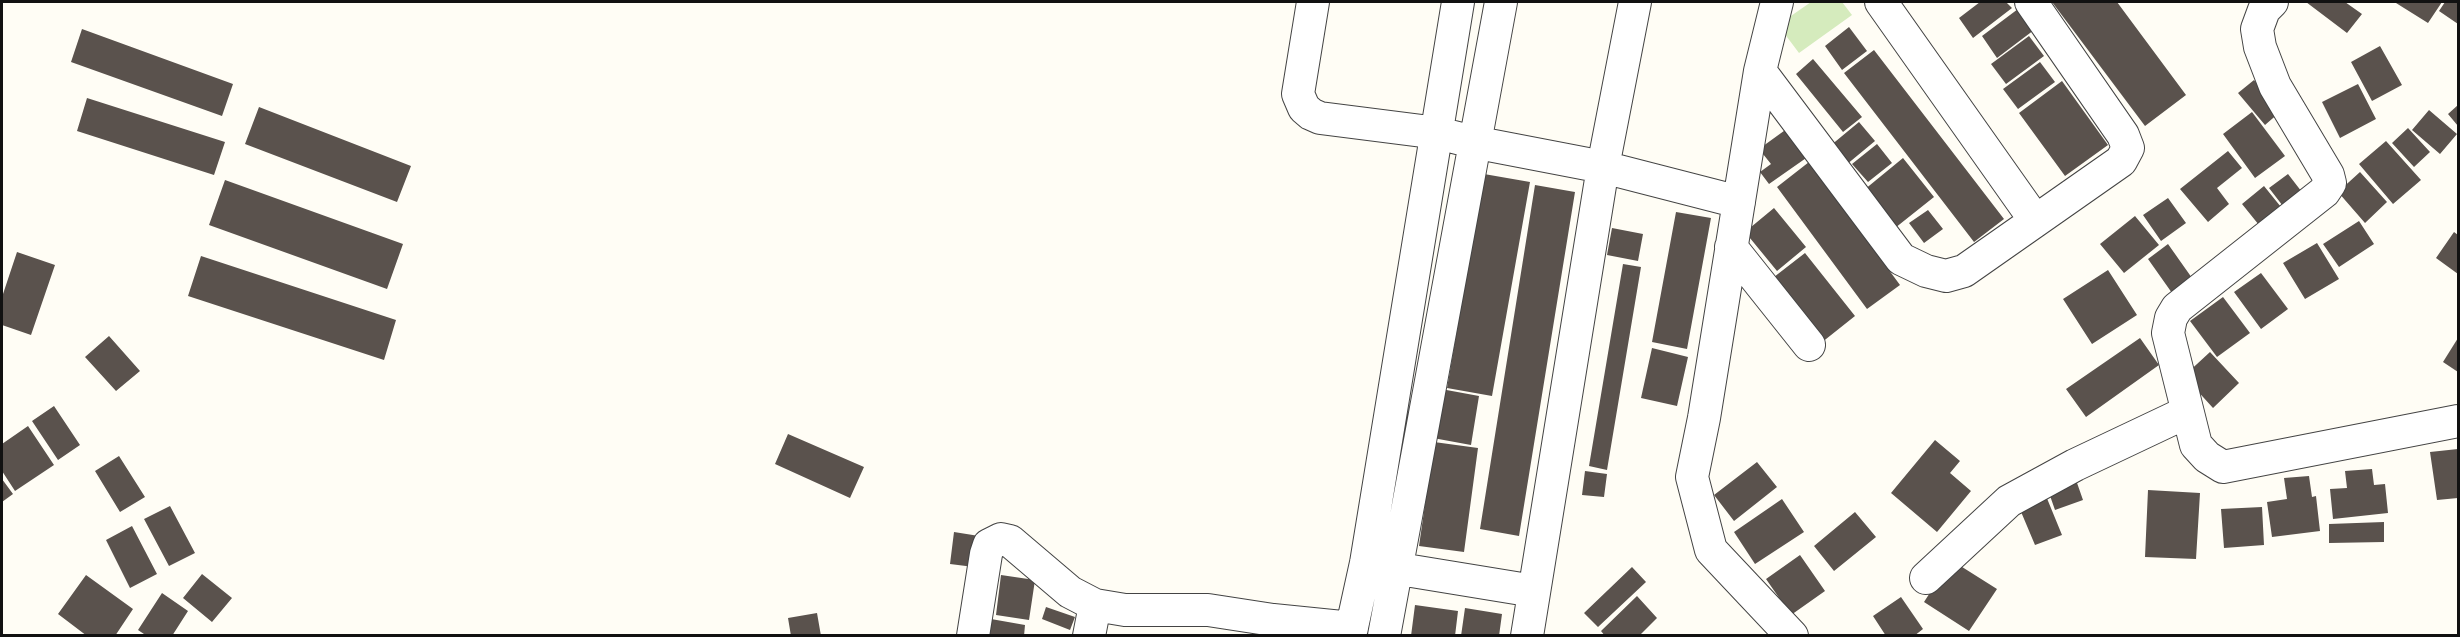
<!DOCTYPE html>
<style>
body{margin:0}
#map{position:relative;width:2460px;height:637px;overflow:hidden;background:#fffdf5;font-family:"Crimson Pro",serif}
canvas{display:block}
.frame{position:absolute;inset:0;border:3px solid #111;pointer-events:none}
</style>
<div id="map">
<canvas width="2460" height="637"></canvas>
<div class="frame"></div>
</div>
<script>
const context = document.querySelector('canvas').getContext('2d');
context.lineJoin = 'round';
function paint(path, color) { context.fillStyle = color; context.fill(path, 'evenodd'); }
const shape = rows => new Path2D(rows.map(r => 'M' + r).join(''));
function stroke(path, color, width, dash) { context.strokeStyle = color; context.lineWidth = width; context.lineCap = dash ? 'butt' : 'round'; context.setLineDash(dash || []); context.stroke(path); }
paint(shape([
 [1811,2,1842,2,1852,15,1799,53,1778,25]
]), '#d5ebbd');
paint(shape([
 [1980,2,2006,2,2012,8,1973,38,1959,18],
 [2052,2,2117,2,2186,95,2145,126],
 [2306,2,2345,2,2362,14,2347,33],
 [2397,2,2442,2,2428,23,2396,3],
 [2445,2,2458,2,2458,24,2439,11],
 [2018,9,2034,30,1997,58,1982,36],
 [1849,27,1867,51,1842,70,1825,46],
 [82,29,233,84,222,116,71,62],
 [2029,36,2044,56,2006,84,1991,64],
 [2380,46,2402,85,2372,101,2351,62],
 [1874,50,2004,219,1974,242,1844,73],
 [1813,59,1862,117,1843,132,1796,74],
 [2040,62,2055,82,2018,109,2003,89],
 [2254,80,2280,112,2265,125,2238,93],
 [2062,81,2108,145,2065,176,2019,113],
 [2358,84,2376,119,2340,138,2322,102],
 [87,98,225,142,214,175,77,131],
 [2458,105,2458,126,2448,114],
 [259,107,411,166,397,202,245,144],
 [2429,110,2457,134,2440,154,2412,130],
 [2252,112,2285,156,2255,178,2223,134],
 [1859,122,1875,141,1846,165,1830,146],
 [1788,128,1809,156,1769,184,1760,172,1771,164,1759,149],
 [2408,128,2430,152,2414,167,2392,143],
 [2386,141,2421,180,2393,204,2359,164],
 [1877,144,1892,163,1868,182,1852,164],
 [2228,151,2242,168,2217,188,2229,204,2208,222,2180,189],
 [1903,158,1934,197,1895,228,1864,190],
 [1809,162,1900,285,1867,309,1777,187],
 [2360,172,2387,202,2365,223,2338,192],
 [1484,174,1530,182,1492,396,1447,388],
 [2288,174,2305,196,2286,210,2269,188],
 [225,180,403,244,387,289,209,225],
 [1535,185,1575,192,1519,536,1480,529],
 [2264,186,2285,212,2263,230,2242,204],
 [2168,198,2186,223,2161,241,2143,215],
 [1774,208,1806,247,1777,271,1745,232],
 [1928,210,1943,229,1924,243,1909,223],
 [1676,212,1711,218,1687,349,1652,342],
 [2135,216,2159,245,2124,273,2100,244],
 [2359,221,2374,244,2339,267,2323,244],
 [1612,228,1643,234,1638,261,1607,255],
 [2454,232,2458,235,2458,274,2436,258],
 [2317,243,2339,279,2305,299,2283,263],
 [2168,244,2192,278,2172,293,2148,259],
 [17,252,55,265,31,335,2,325,2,297],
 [1805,253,1855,316,1816,347,1765,284],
 [201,256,396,320,384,360,188,296],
 [1623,264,1641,267,1607,470,1589,466],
 [2108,270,2137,315,2092,344,2063,299],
 [2261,273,2288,309,2261,329,2234,292],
 [2223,297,2250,333,2217,357,2190,321],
 [109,336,140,371,116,391,85,357],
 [2140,338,2159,365,2086,417,2066,389],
 [2458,338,2458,372,2443,362],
 [1652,348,1688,357,1677,406,1641,398],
 [2210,352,2239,383,2213,408,2184,376],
 [1441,389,1479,396,1471,445,1433,438],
 [54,406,80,445,58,460,32,421],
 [28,426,54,465,15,491,2,471,2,444],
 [788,434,864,467,850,498,775,464],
 [1935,440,1960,461,1950,473,1971,491,1937,532,1891,493],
 [1434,442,1478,448,1464,552,1419,546],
 [2458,449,2458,498,2437,500,2430,452],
 [119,456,145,497,120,512,95,471],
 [1757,462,1777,487,1734,521,1714,495],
 [2372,469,2374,485,2385,484,2388,513,2333,519,2330,489,2347,488,2345,471],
 [1585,471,1607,474,1604,497,1582,495],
 [2309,476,2312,497,2316,496,2320,531,2272,537,2267,502,2287,499,2284,478],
 [2,479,13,494,2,502],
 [2076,480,2083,500,2055,510,2048,490],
 [2148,490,2200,493,2196,559,2145,557],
 [2046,496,2062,535,2035,545,2019,507],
 [1782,499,1804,532,1755,564,1734,532],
 [170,506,195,553,169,566,144,519],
 [2262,507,2264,545,2224,548,2221,509],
 [1855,512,1876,537,1834,571,1814,546],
 [2384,522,2384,542,2329,543,2329,524],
 [132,526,157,574,130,588,106,540],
 [954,532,979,536,974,567,950,564],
 [1800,555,1825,591,1791,615,1766,579],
 [1951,560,1997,589,1969,631,1924,602],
 [1632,567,1646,582,1598,627,1584,613],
 [202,574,232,598,212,622,183,598],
 [86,575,133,609,115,636,87,636,58,614],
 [1001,575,1035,580,1029,620,996,615],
 [162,593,188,611,172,636,147,636,138,630],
 [1637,596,1657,618,1639,636,1605,636,1601,631],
 [1901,597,1923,629,1914,636,1886,636,1873,616],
 [1415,605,1458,611,1455,636,1411,636],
 [1046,607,1075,617,1070,630,1042,619],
 [1465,608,1502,614,1499,636,1461,636],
 [817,613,821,636,791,636,788,618],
 [991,619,1025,625,1024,636,988,636]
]), '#5a524d');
const street = shape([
 [1313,2,1298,94,1304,108,1311,114,1320,118,1438,133,1473,142,1603,167,1739,202],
 [1777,2,1760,71,1704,418,1692,477,1711,550,1792,636],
 [1881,2,2035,220],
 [2272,2,2264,10,2257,29,2260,47,2275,86,2328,175,2330,183,2324,192,2177,308,2171,318,2168,333,2196,445,2207,457,2223,467,2458,421],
 [1760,71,1901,259,1926,271,1946,276,1964,271,2121,161,2128,148,2123,135,2031,2],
 [1731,247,1809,345],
 [1375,565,1534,591],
 [1926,578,2009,501,2075,465,2187,412],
 [973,636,986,554,989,545,1001,539,1010,541,1070,592,1095,605,1125,610,1208,610,1273,620,1352,628],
 [1089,636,1095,605],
 [1350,636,1366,563,1458,2],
 [1384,636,1501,2],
 [1527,636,1603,167,1635,2]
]);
stroke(street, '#444', 34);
stroke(street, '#fff', 32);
</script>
